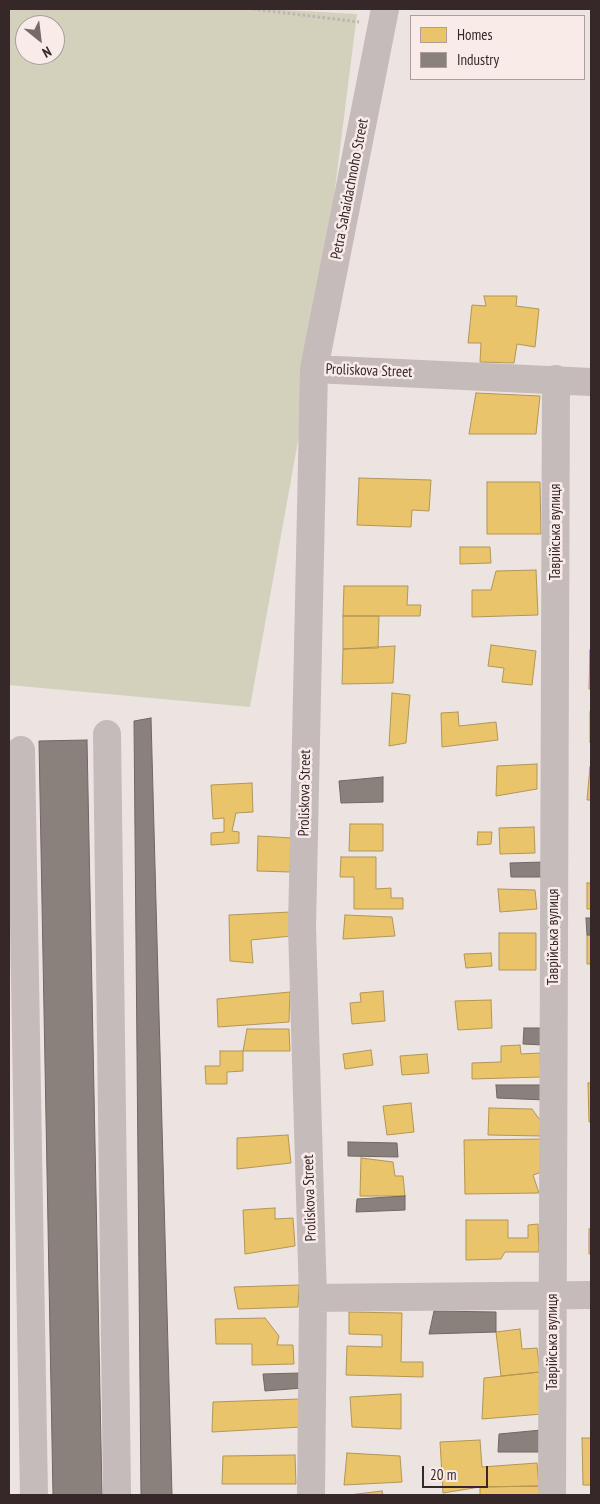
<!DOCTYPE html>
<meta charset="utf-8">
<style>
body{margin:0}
#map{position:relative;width:600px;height:1504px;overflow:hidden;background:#ece4e1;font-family:"PT Sans Narrow",sans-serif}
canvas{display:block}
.frame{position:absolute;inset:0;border:10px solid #362828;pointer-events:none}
.legend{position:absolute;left:410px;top:15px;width:175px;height:65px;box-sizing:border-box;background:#f9ece8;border:1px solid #ab9e9b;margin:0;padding:6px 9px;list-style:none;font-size:15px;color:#362828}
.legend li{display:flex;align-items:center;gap:10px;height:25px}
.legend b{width:25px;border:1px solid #ab9e9b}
.north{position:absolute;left:15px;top:15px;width:50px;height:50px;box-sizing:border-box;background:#f9ece8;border:1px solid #ab9e9b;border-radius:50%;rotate:151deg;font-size:14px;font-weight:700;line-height:20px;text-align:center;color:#362828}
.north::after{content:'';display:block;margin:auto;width:18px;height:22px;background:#766a69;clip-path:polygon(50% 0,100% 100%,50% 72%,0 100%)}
.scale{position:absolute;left:422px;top:1466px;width:66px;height:22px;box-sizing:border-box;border:2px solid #362828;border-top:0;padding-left:6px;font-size:15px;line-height:18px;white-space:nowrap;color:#362828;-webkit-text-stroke:4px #f9ece8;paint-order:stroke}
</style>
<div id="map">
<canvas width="600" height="1504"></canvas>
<div class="frame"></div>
<ul class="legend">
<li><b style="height:14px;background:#e9c46a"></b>Homes</li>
<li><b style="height:14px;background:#8a817c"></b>Industry</li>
</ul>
<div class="north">N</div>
<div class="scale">20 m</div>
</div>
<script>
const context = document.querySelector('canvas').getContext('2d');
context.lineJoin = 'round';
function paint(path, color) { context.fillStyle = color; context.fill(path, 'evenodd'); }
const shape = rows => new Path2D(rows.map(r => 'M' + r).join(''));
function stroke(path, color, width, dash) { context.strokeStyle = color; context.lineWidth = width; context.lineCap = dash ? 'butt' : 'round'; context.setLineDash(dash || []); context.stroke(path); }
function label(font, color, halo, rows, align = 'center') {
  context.font = font + ' "PT Sans Narrow",sans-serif'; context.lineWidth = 5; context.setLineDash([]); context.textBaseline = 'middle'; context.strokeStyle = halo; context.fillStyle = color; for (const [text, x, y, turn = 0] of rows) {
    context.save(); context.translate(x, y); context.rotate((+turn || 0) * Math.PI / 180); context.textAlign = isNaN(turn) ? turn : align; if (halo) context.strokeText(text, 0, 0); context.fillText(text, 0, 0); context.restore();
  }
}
paint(shape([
 [9,9,266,9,357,14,315,347,250,707,9,685],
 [25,25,55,25,55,55,25,55]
]), '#d3d0bb');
const homes = shape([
 [484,296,517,296,516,306,539,309,535,347,517,344,514,363,480,362,481,343,468,343,472,305,486,306,484,296],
 [476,393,540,396,536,434,469,434,476,393],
 [359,478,431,480,429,511,412,510,411,527,357,525,359,478],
 [487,482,540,482,541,534,487,534,487,482],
 [460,547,490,547,491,563,460,564,460,547],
 [536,570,538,615,472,617,472,590,491,590,496,571,536,570],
 [344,586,408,586,407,605,421,605,420,616,343,616,344,586],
 [343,616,379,616,378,648,343,649,343,616],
 [491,645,536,651,532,685,502,682,504,668,488,666,491,645],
 [395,646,393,683,342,684,343,649,395,646],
 [590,650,591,689,589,689,590,650],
 [392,693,410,695,406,743,389,746,392,693],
 [458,712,459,726,496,722,498,740,442,747,441,713,458,712],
 [590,712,591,712,591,743,590,743,590,712],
 [537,764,537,789,496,796,497,766,537,764],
 [590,767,591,800,587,800,590,767],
 [252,783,253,812,236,813,232,831,239,832,239,843,211,845,211,833,224,832,224,818,213,819,211,785,252,783],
 [350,824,383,824,383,851,349,851,350,824],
 [534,827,535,853,500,854,499,828,534,827],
 [478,832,492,832,491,844,477,845,478,832],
 [258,836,292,838,290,872,257,871,258,836],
 [341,857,376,857,376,889,391,888,391,898,403,898,403,909,354,909,354,877,340,877,341,857],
 [587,883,591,883,591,909,587,909,587,883],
 [498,889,535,890,537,909,500,912,498,889],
 [291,912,291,936,251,940,253,963,230,961,229,915,291,912],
 [345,915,392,917,395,936,343,939,345,915],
 [499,933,536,933,536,970,499,970,499,933],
 [587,935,591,935,591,964,587,964,587,935],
 [491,953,492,966,466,968,464,954,491,953],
 [383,991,385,1021,352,1024,350,1003,361,1002,360,993,383,991],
 [290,992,289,1022,218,1027,217,999,290,992],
 [491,1000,492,1028,458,1030,455,1001,491,1000],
 [247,1029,289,1029,290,1051,243,1051,247,1029],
 [520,1045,521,1054,540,1053,541,1077,472,1079,472,1063,501,1062,501,1046,520,1045],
 [371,1050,373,1065,345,1069,343,1054,371,1050],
 [220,1051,243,1051,243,1071,227,1072,227,1084,206,1084,205,1066,220,1066,220,1051],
 [427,1054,429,1073,402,1075,400,1056,427,1054],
 [588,1083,591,1083,591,1122,589,1122,588,1083],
 [411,1103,414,1132,387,1135,383,1106,411,1103],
 [489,1108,532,1109,542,1123,542,1136,488,1135,489,1108],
 [288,1135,291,1163,237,1169,237,1138,288,1135],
 [548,1139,548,1170,533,1175,539,1193,465,1194,464,1140,548,1139],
 [361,1158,393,1162,395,1176,403,1176,405,1196,360,1196,361,1158],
 [275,1208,275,1219,293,1218,295,1246,245,1254,243,1210,275,1208],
 [466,1220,508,1220,508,1238,528,1238,528,1225,538,1224,539,1252,505,1252,501,1259,466,1260,466,1220],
 [589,1229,591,1229,591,1254,589,1254,589,1229],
 [299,1285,298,1307,238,1309,234,1287,299,1285],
 [349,1312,402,1313,401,1362,423,1362,423,1377,346,1375,347,1346,382,1347,382,1335,349,1334,349,1312],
 [265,1318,279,1336,277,1345,293,1345,294,1364,252,1365,252,1344,216,1344,215,1319,265,1318],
 [520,1329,522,1349,537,1348,540,1372,501,1376,496,1332,520,1329],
 [540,1372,542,1414,482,1419,484,1378,540,1372],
 [401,1394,401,1429,352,1427,350,1397,401,1394],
 [300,1399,302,1427,212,1432,213,1402,300,1399],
 [582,1438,591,1438,591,1485,583,1485,582,1438],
 [480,1440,482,1467,537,1463,539,1486,480,1487,443,1493,440,1442,480,1440],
 [347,1453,400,1456,402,1482,344,1485,347,1453],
 [295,1455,296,1484,222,1484,223,1456,295,1455],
 [539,1486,539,1495,480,1495,480,1487,539,1486],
 [382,1491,383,1495,349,1495,382,1491]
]);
paint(homes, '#e9c46a');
stroke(homes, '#b39556', 1);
const industry = shape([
 [151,718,172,1495,141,1495,134,721,151,718],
 [87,740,102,1495,53,1495,39,741,87,740],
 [383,777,383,802,341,803,339,781,383,777],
 [544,862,543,877,511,877,510,863,544,862],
 [586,918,591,918,591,935,587,935,586,918],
 [524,1028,543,1028,543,1045,523,1044,524,1028],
 [496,1085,545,1085,545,1100,497,1098,496,1085],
 [348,1142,397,1143,398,1157,348,1156,348,1142],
 [405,1196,405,1210,356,1212,357,1199,405,1196],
 [434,1311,496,1312,496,1332,429,1334,434,1311],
 [300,1373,302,1388,265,1391,263,1374,300,1373],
 [552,1429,552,1452,498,1452,499,1434,552,1429]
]);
paint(industry, '#8a817c');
stroke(industry, '#716663', 1);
stroke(shape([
 [253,9,359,22]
]), '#beb4b3', 3, [2.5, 2.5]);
stroke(shape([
 [314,369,591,382],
 [107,734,117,1495],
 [21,750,34,1495],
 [313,1298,591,1295],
 [311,1495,313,1298,302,927,314,369,385,9],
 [552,1495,556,379]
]), '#c5bbba', 28);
label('15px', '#362828', '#f9ece8', [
 ["Petra Sahaidachnoho Street",350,189,-79],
 ["Proliskova Street",369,371,2],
 ["Таврійська вулиця",556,532,-90],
 ["Proliskova Street",305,793,-89],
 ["Таврійська вулиця",554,937,-90],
 ["Proliskova Street",310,1198,-92],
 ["Таврійська вулиця",553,1342,-90]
]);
</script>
